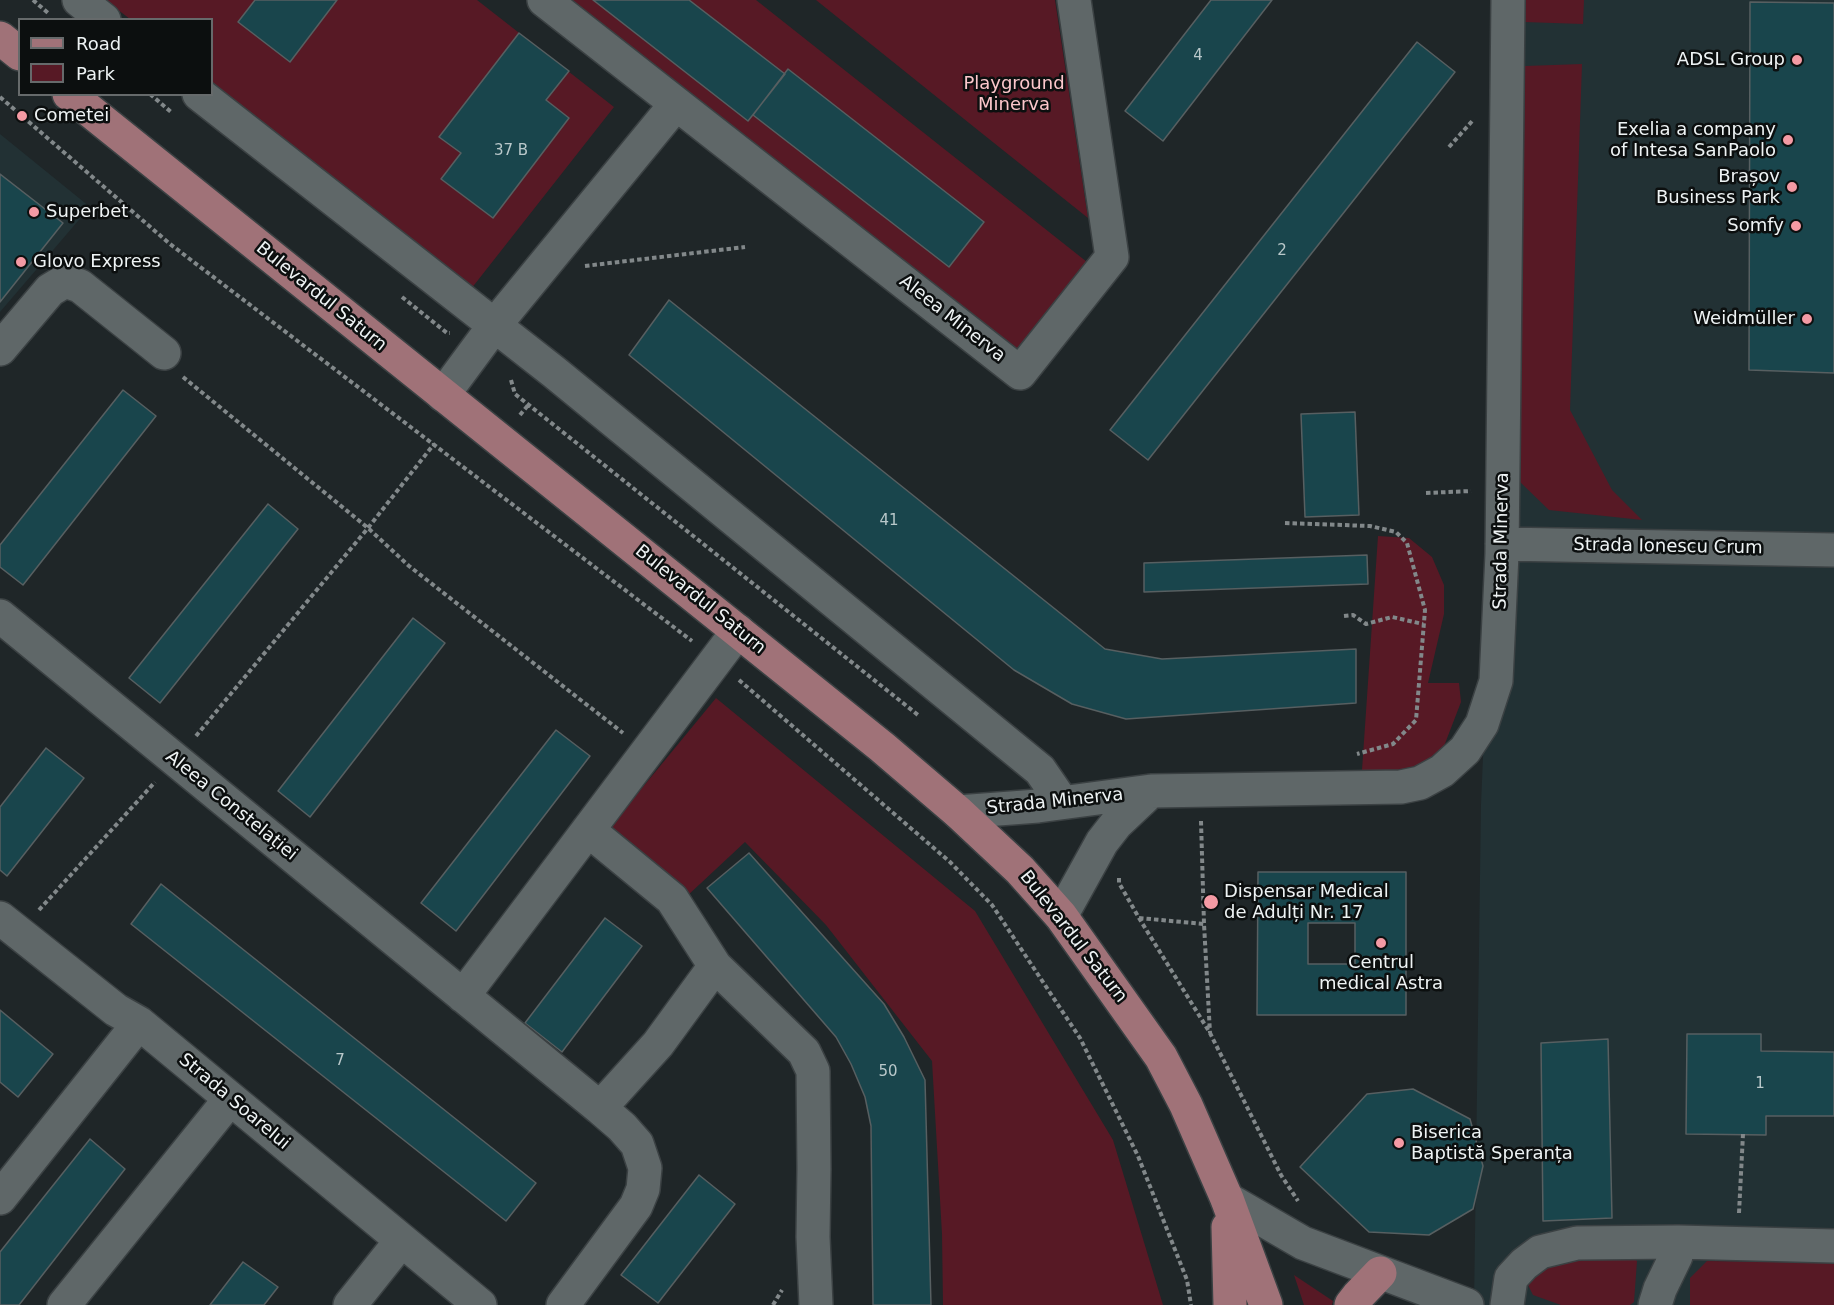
<!DOCTYPE html>
<meta charset="utf-8">
<style>
body{margin:0}
#map{position:relative;width:1834px;height:1305px;overflow:hidden;background:#1f2628;font-family:"DejaVu Sans",sans-serif}
canvas{display:block}
.legend{position:absolute;left:18px;top:18px;width:195px;height:78px;box-sizing:border-box;background:#0c0f0f;border:2px solid #666a6b;margin:0;padding:8px 10px;list-style:none;font-size:18px;color:#eef3f4}
.legend li{display:flex;align-items:center;gap:12px;height:30px}
.legend b{width:30px;border:2px solid #666a6b}
</style>
<div id="map">
<canvas width="1834" height="1305"></canvas>
<ul class="legend">
<li><b style="height:8px;background:#a07278"></b>Road</li>
<li><b style="height:16px;background:#571925"></b>Park</li>
</ul>
</div>
<script>
const context = document.querySelector('canvas').getContext('2d');
context.lineJoin = 'round';
function paint(path, color) { context.fillStyle = color; context.fill(path, 'evenodd'); }
const shape = rows => new Path2D(rows.map(r => 'M' + r).join(''));
function stroke(path, color, width, dash) { context.strokeStyle = color; context.lineWidth = width; context.lineCap = dash ? 'butt' : 'round'; context.setLineDash(dash || []); context.stroke(path); }
function label(font, color, halo, rows, align = 'center') {
  context.font = font + ' "DejaVu Sans",sans-serif'; context.lineWidth = 5; context.setLineDash([]); context.textBaseline = 'middle'; context.strokeStyle = halo; context.fillStyle = color; for (const [text, x, y, turn = 0] of rows) {
    context.save(); context.translate(x, y); context.rotate((+turn || 0) * Math.PI / 180); context.textAlign = isNaN(turn) ? turn : align; if (halo) context.strokeText(text, 0, 0); context.fillText(text, 0, 0); context.restore();
  }
}
paint(shape([
 [1515,0,1834,0,1834,1305,1474,1305,1481,804],
 [0,134,90,207,0,312]
]), '#223134');
paint(shape([
 [105,0,477,0,614,107,471,289,212,84,212,20,130,19],
 [564,0,756,0,1087,262,1013,355],
 [816,0,1055,0,1088,218,979,131],
 [1524,0,1584,0,1583,24,1524,22],
 [1582,64,1570,410,1612,490,1642,520,1549,510,1520,482,1525,66],
 [1378,536,1409,538,1432,557,1444,585,1444,614,1428,683,1459,683,1461,702,1441,754,1417,770,1362,770],
 [716,698,975,911,1113,1140,1163,1305,943,1305,942,1234,932,1061,826,925,745,842,686,897,610,827],
 [1626,1251,1637,1261,1634,1302,1630,1305,1561,1305,1533,1295,1527,1283,1549,1254],
 [1707,1261,1834,1263,1834,1305,1690,1305,1690,1278],
 [1294,1275,1333,1301,1332,1305,1304,1305]
]), '#571925');
const building = shape([
 [255,0,337,0,290,62,238,22,255,0],
 [593,0,689,0,785,74,748,121,593,0],
 [1211,0,1272,0,1163,141,1125,111,1211,0],
 [1750,2,1834,3,1834,373,1749,370,1750,2],
 [519,33,569,71,546,100,569,118,493,218,441,179,461,153,439,137,519,33],
 [1417,42,1455,72,1148,460,1110,430,1417,42],
 [788,69,984,222,949,267,753,115,788,69],
 [0,174,63,223,0,302,0,174],
 [669,300,1105,649,1162,659,1356,649,1356,703,1126,719,1072,704,1014,670,629,355,669,300],
 [123,390,156,416,23,585,0,567,0,545,123,390],
 [1355,412,1359,515,1305,517,1301,414,1355,412],
 [268,504,298,529,160,703,129,678,268,504],
 [1367,555,1368,584,1144,592,1144,563,1367,555],
 [413,618,445,643,310,817,278,791,413,618],
 [556,730,590,756,456,931,421,903,556,730],
 [46,748,84,778,7,876,0,870,0,807,46,748],
 [749,853,884,1004,904,1037,925,1080,931,1305,873,1305,871,1126,865,1097,851,1064,836,1037,707,888,749,853],
 [1258,872,1406,872,1406,1015,1257,1015,1258,872],
 [1308,923,1355,923,1355,964,1308,964,1308,923],
 [161,884,536,1183,506,1221,131,924,161,884],
 [605,918,642,946,562,1052,525,1023,605,918],
 [0,1010,53,1054,18,1097,0,1082,0,1010],
 [1687,1034,1761,1034,1761,1051,1834,1052,1834,1116,1766,1116,1766,1135,1686,1134,1687,1034],
 [1608,1039,1612,1218,1543,1221,1541,1043,1608,1039],
 [1413,1089,1470,1119,1483,1166,1473,1209,1429,1235,1369,1232,1300,1167,1367,1094,1413,1089],
 [90,1139,125,1169,19,1305,0,1305,0,1252,90,1139],
 [699,1175,735,1204,658,1303,621,1275,699,1175],
 [243,1262,278,1287,264,1305,210,1305,243,1262]
]);
paint(building, '#19454c');
stroke(building, '#575f61', 1.5);
const minor = shape([
 [79,0,104,20],
 [544,0,1020,373,1112,257,1074,0],
 [199,94,554,372,1040,770,1062,802],
 [0,349,50,290,65,281,80,286,164,353],
 [443,395,494,326,676,104],
 [1502,544,1834,550],
 [0,616,600,1108,622,1127,637,1144,645,1168,643,1189,636,1206,563,1305],
 [958,812,1038,806,1151,791,1401,787,1420,783,1442,771,1465,750,1482,724,1496,681,1502,554,1508,0],
 [588,830,672,899,715,966,804,1052,813,1071,814,1169,813,1237,816,1305],
 [1061,916,1102,842,1116,824,1151,791],
 [0,918,116,1010,139,1023],
 [463,996,738,631],
 [600,1108,658,1044,715,966],
 [0,1198,139,1023,480,1305],
 [1227,1199,1303,1243,1467,1305],
 [64,1305,230,1099],
 [350,1305,401,1241],
 [1507,1305,1511,1278,1524,1264,1540,1252,1577,1243,1678,1242,1834,1246],
 [1655,1305,1660,1289,1676,1256,1678,1242]
]);
const major = shape([
 [0,38,20,54],
 [69,94,882,747,958,812,1020,870,1061,916,1161,1057,1186,1105,1227,1199,1266,1305],
 [1228,1227,1230,1305],
 [1351,1305,1358,1296,1380,1273]
]);
stroke(minor, '#3b4143', 36);
stroke(major, '#3b4143', 36);
stroke(shape([
 [33,0,48,13],
 [150,94,171,112],
 [0,97,170,244,692,641],
 [1449,147,1474,119],
 [585,266,745,247],
 [402,297,447,333,450,333],
 [183,377,368,528,409,566,623,733],
 [511,380,515,394,918,715],
 [520,415,529,404],
 [1426,493,1471,491],
 [1285,523,1370,526,1396,532,1407,543,1425,610,1416,720,1393,744,1357,754],
 [1344,616,1353,615,1366,624,1392,617,1423,624],
 [739,680,950,862,992,905,1080,1038,1138,1156,1187,1280,1191,1305],
 [196,736,368,528,434,444],
 [1201,821,1204,924,1210,1033],
 [1119,878,1119,883,1139,918,1210,1033,1281,1175,1298,1201],
 [39,910,155,782],
 [1139,918,1204,924],
 [1739,1213,1743,1134],
 [773,1305,782,1290]
]), '#82888a', 4, [4.5, 3]);
stroke(minor, '#5f6768', 33);
stroke(major, '#a07278', 33);
for (const [x, y, r, color] of [
 [1797,60,6,"#f49aa4"],
 [22,116,6,"#f49aa4"],
 [1788,140,6,"#f49aa4"],
 [1792,187,6,"#f49aa4"],
 [34,212,6,"#f49aa4"],
 [1796,226,6,"#f49aa4"],
 [21,262,6,"#f49aa4"],
 [1807,319,6,"#f49aa4"],
 [1211,902,8,"#f49aa4"],
 [1381,943,6,"#f49aa4"],
 [1399,1143,6,"#f49aa4"]
]) { const dot = new Path2D(); dot.arc(x, y, r, 0, 2 * Math.PI); context.fillStyle = color; context.fill(dot); stroke(dot, '#0c0f0f', 2); }
label('15px', '#b9c8ca', null, [
 ["4",1198,56],
 ["37 B",511,151],
 ["2",1282,251],
 ["41",889,521],
 ["7",340,1061],
 ["50",888,1072],
 ["1",1760,1084]
]);
label('18px', '#eef3f4', '#0c0f0f', [
 ["ADSL Group",1785,60],
 ["Cometei",34,116,"left"],
 ["Exelia a company",1776,130],
 ["of Intesa SanPaolo",1776,151],
 ["Brașov",1780,177],
 ["Business Park",1780,198],
 ["Superbet",46,212,"left"],
 ["Somfy",1784,226],
 ["Glovo Express",33,262,"left"],
 ["Weidmüller",1795,319],
 ["Dispensar Medical",1224,892,"left"],
 ["de Adulți Nr. 17",1224,913,"left"],
 ["Centrul",1381,963,"center"],
 ["medical Astra",1381,984,"center"],
 ["Biserica",1411,1133,"left"],
 ["Baptistă Speranța",1411,1154,"left"]
], 'right');
label('18px', '#fcc7cb', '#0c0f0f', [
 ["Playground",1014,84],
 ["Minerva",1014,105]
]);
label('18px', '#eef3f4', '#0c0f0f', [
 ["Bulevardul Saturn",321,297,39],
 ["Aleea Minerva",952,319,38],
 ["Strada Minerva",1502,541,-89],
 ["Strada Ionescu Crum",1668,547,1],
 ["Bulevardul Saturn",700,600,39],
 ["Strada Minerva",1055,802,-6],
 ["Aleea Constelației",231,806,39],
 ["Bulevardul Saturn",1073,937,52],
 ["Strada Soarelui",234,1102,40]
]);
</script>
